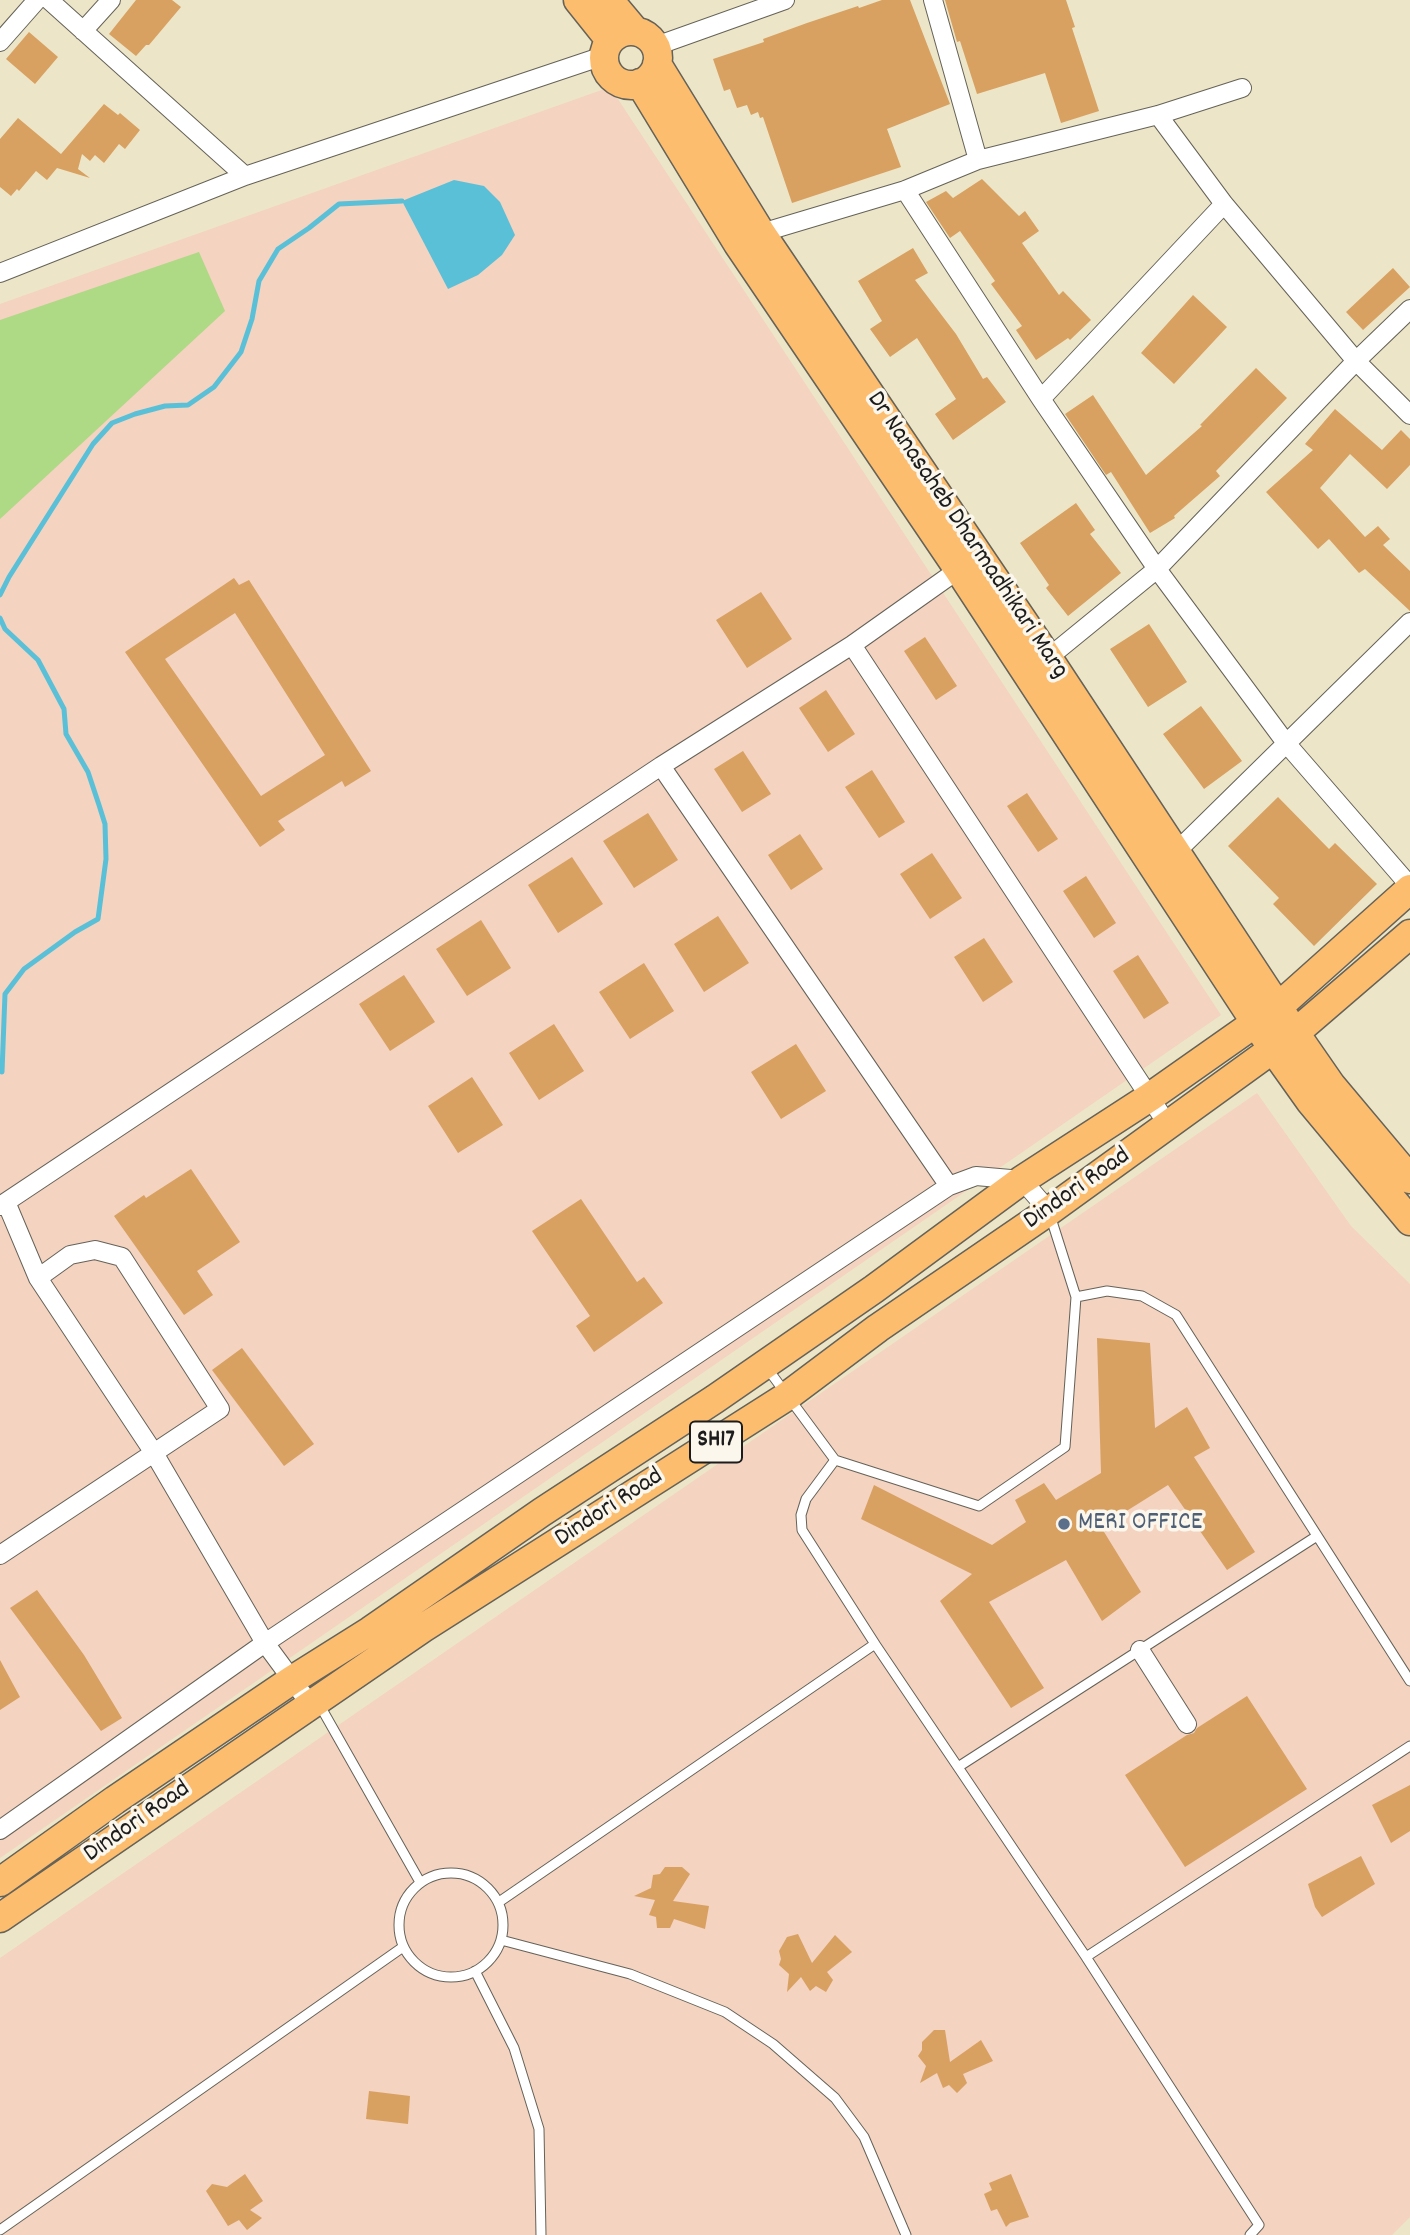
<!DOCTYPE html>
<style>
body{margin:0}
canvas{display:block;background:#ece5c7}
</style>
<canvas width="1410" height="2235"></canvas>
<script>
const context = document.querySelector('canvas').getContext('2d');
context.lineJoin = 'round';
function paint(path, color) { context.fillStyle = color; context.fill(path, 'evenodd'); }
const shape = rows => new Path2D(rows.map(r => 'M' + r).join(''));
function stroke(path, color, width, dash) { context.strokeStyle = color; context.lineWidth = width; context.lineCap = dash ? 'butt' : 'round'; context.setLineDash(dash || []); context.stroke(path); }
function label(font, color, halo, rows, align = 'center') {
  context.font = font + ' Dekko,sans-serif'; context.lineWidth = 7; context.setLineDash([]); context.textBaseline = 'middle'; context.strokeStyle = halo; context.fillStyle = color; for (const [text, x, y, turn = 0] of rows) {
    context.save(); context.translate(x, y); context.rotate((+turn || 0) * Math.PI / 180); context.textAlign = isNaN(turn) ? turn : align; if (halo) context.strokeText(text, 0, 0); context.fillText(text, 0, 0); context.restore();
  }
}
paint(shape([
 [610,87,1221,1015,0,1858,0,304],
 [1257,1093,1351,1226,1410,1284,1410,2217,1392,2235,0,2235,0,1958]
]), '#f4d3c0');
paint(shape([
 [199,252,225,311,0,519,0,320]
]), '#aed985');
paint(shape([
 [454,180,484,186,500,202,515,235,502,255,478,275,448,289,402,201]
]), '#5ac0d7');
stroke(shape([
 [0,595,9,577,93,444,112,423,135,414,165,406,188,405,214,387,241,352,252,319,259,281,278,249,309,228,339,204,402,201],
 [0,618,5,629,38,660,64,709,66,734,88,772,99,805,105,824,106,859,98,919,75,932,24,969,5,994,2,1072]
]), '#5ac0d7', 5);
paint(shape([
 [136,0,172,0,181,7,149,45,146,45,136,56,109,34],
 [882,0,910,0,950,104,887,129,901,167,792,203,763,117,760,118,758,112,751,115,747,105,737,108,730,89,724,91,713,59,764,42,763,39,807,23,858,6,859,8],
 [945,0,1066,0,1075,27,1072,28,1099,111,1061,123,1045,73,977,94,960,41,957,42],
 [29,32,58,57,35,84,6,59],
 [104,104,118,115,120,113,140,130,125,149,119,144,104,163,95,155,90,161,82,154,78,169,90,178,57,168,47,180,36,171,19,191,17,189,11,196,0,187,0,139,18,118,61,154],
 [982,179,1019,216,1025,211,1039,231,1022,243,1059,295,1063,291,1091,320,1070,340,1068,338,1036,360,1016,330,1022,326,991,284,995,281,960,231,950,238,926,202,946,191,953,198],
 [913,248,928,273,915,280,956,334,983,379,987,377,1006,402,953,440,935,414,956,399,917,338,890,357,870,329,882,321,858,281],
 [1393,268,1410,287,1363,330,1346,312],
 [1193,295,1227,327,1174,384,1141,353],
 [1256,368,1287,398,1216,471,1220,476,1174,516,1175,518,1150,533,1111,472,1106,475,1065,414,1093,395,1146,475,1202,426,1200,425],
 [1335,409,1382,450,1401,430,1410,439,1410,465,1387,489,1350,454,1320,488,1365,537,1378,526,1390,539,1383,545,1410,571,1410,611,1365,569,1359,573,1329,539,1318,549,1266,492,1313,450,1305,444],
 [1076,503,1095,530,1090,534,1121,573,1068,616,1046,588,1049,585,1020,543],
 [234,578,239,585,249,580,371,771,345,787,342,781,278,821,285,830,260,847,125,652],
 [235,613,325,755,261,796,165,659],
 [761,592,792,639,747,668,716,620],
 [1149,624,1187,682,1148,707,1110,649],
 [925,637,957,686,936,700,904,651],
 [826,690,855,734,828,752,799,708],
 [1201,706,1242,761,1204,789,1163,734],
 [743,751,771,794,742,812,714,769],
 [872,770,905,822,879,838,845,787],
 [1027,793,1058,839,1038,852,1007,806],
 [1278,797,1329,849,1335,843,1377,884,1314,946,1273,904,1279,898,1228,846],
 [648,813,678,860,634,888,603,841],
 [800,834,823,869,791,890,768,855],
 [932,853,962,898,930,919,900,874],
 [572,857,603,904,558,933,528,885],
 [1086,876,1116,923,1094,938,1063,891],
 [718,916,749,963,704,992,674,944],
 [481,920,511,968,467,996,436,949],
 [984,938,1013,982,983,1002,954,957],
 [1138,955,1169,1003,1144,1019,1113,971],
 [644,963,674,1011,630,1039,599,992],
 [404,975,435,1022,390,1051,359,1004],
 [554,1024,584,1071,539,1100,509,1053],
 [796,1044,826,1091,781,1119,751,1072],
 [472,1077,503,1125,458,1153,428,1106],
 [191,1169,240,1242,197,1271,213,1295,184,1315,114,1216,144,1195,146,1198],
 [581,1199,637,1282,644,1277,663,1303,594,1352,576,1326,590,1316,532,1231],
 [1097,1338,1150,1343,1155,1428,1187,1407,1210,1448,1194,1457,1255,1552,1227,1570,1168,1485,1101,1527,1141,1592,1102,1621,1066,1560,989,1602,1044,1688,1011,1708,940,1601,972,1574,861,1519,874,1485,992,1545,1026,1522,1015,1500,1044,1483,1056,1500,1101,1473],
 [242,1348,314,1444,284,1466,212,1370],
 [37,1590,84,1655,122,1718,101,1731,10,1608],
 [0,1660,20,1697,0,1710],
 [1247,1696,1307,1789,1185,1867,1125,1775,1187,1735,1194,1733,1197,1728],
 [1410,1785,1410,1831,1391,1843,1372,1805],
 [1361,1856,1375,1884,1322,1917,1315,1907,1308,1884],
 [665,1867,682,1867,690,1874,673,1901,709,1906,705,1929,674,1919,670,1928,657,1928,656,1917,649,1915,655,1900,634,1896,651,1888,653,1875,660,1874],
 [798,1934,812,1963,835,1935,852,1952,827,1972,833,1980,826,1992,816,1986,810,1991,801,1977,787,1992,789,1974,779,1965,781,1959,779,1951,787,1937],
 [934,2030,945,2030,950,2062,981,2040,993,2061,963,2074,967,2083,957,2093,949,2085,943,2088,937,2073,920,2083,926,2066,918,2056,922,2050,922,2042],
 [369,2091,410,2096,408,2124,366,2119],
 [245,2174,263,2201,250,2210,262,2218,247,2230,239,2220,228,2226,206,2191,212,2184,227,2187],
 [1011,2174,1029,2217,1010,2223,1006,2227,997,2209,991,2211,984,2194,992,2190,989,2183]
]), '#d8a161');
const lane = shape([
 [1076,1297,1107,1291,1142,1296,1176,1315,1410,1681],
 [835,1460,979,1506,1065,1447,1076,1297,1050,1215],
 [875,1644,1086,1957,1410,1746],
 [319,1704,420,1882],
 [958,1767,1317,1536],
 '399 1925a52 52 0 1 1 104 0a52 52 0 1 1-104 0Z',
 [499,1902,875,1644,802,1530,801,1515,806,1499,835,1460,767,1368],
 [501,1940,630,1974,725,2012,773,2044,835,2098,864,2137,906,2235],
 [1086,1957,1259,2225,1250,2235],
 [475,1971,514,2048,539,2129,541,2235],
 [0,2230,403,1947]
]);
const street = shape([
 [49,0,245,176],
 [933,0,978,160],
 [83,31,111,0],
 [0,42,37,0],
 [656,46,785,0],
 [1158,115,1224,204,1356,361,1410,415],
 [905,190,1041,399,1157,569,1286,743,1410,886],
 [761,233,905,190,978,160,1158,115,1242,88],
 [0,273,245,176,603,56],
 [1041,399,1224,204],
 [852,645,1168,1125],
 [1048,658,1157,569,1356,361,1410,309],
 [661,766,949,1186],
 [1176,852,1410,622],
 [0,1206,661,766,852,645,965,565],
 [0,1555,220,1409,122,1257,95,1250,70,1255,38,1278,6,1202],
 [1140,1650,1187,1724],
 [310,1704,265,1643,949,1186,976,1176,1022,1180,1049,1211],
 [0,1830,265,1643,154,1453,38,1278]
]);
const primary = shape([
 [578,0,610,40],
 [609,0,635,31],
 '604 58a27 27 0 1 1 54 0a27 27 0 1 1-54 0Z',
 [657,64,761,233,1048,658,1295,1033,1331,1085,1410,1179],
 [640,83,738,244,959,570,1273,1049,1310,1101,1410,1221],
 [0,1882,115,1800,292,1680,370,1631,542,1512,715,1399,874,1289,1022,1180,1150,1097,1278,1007,1410,889],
 [0,1918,423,1628,786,1397,878,1328,1049,1211,1295,1033,1410,934]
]);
stroke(lane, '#656258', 11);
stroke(street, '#656258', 20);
stroke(primary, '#656258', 31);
stroke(lane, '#fff', 9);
stroke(street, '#fff', 18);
stroke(primary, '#fcbd6f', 28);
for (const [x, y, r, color] of [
 [1064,1524,7,"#5c6f8a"]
]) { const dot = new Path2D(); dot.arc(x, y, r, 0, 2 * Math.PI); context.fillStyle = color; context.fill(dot); stroke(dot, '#fbf7ec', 2.5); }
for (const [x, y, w] of [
 [716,1442,52]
]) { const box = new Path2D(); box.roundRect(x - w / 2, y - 20.5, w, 41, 5); context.fillStyle = '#fbf7ec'; context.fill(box); stroke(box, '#1c1c1c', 2); }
label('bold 24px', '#1c1c1c', null, [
 ["SH17",716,1442]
]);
label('26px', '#1c1c1c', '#fbf7ec', [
 ["Dr Nanasaheb Dharmadhikari Marg",966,536,56],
 ["Dindori Road",1078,1190,-35],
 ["Dindori Road",610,1509,-33],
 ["Dindori Road",138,1823,-35]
]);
label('26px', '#4e5e75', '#fbf7ec', [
 ["MERI OFFICE",1078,1524]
], 'left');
</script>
